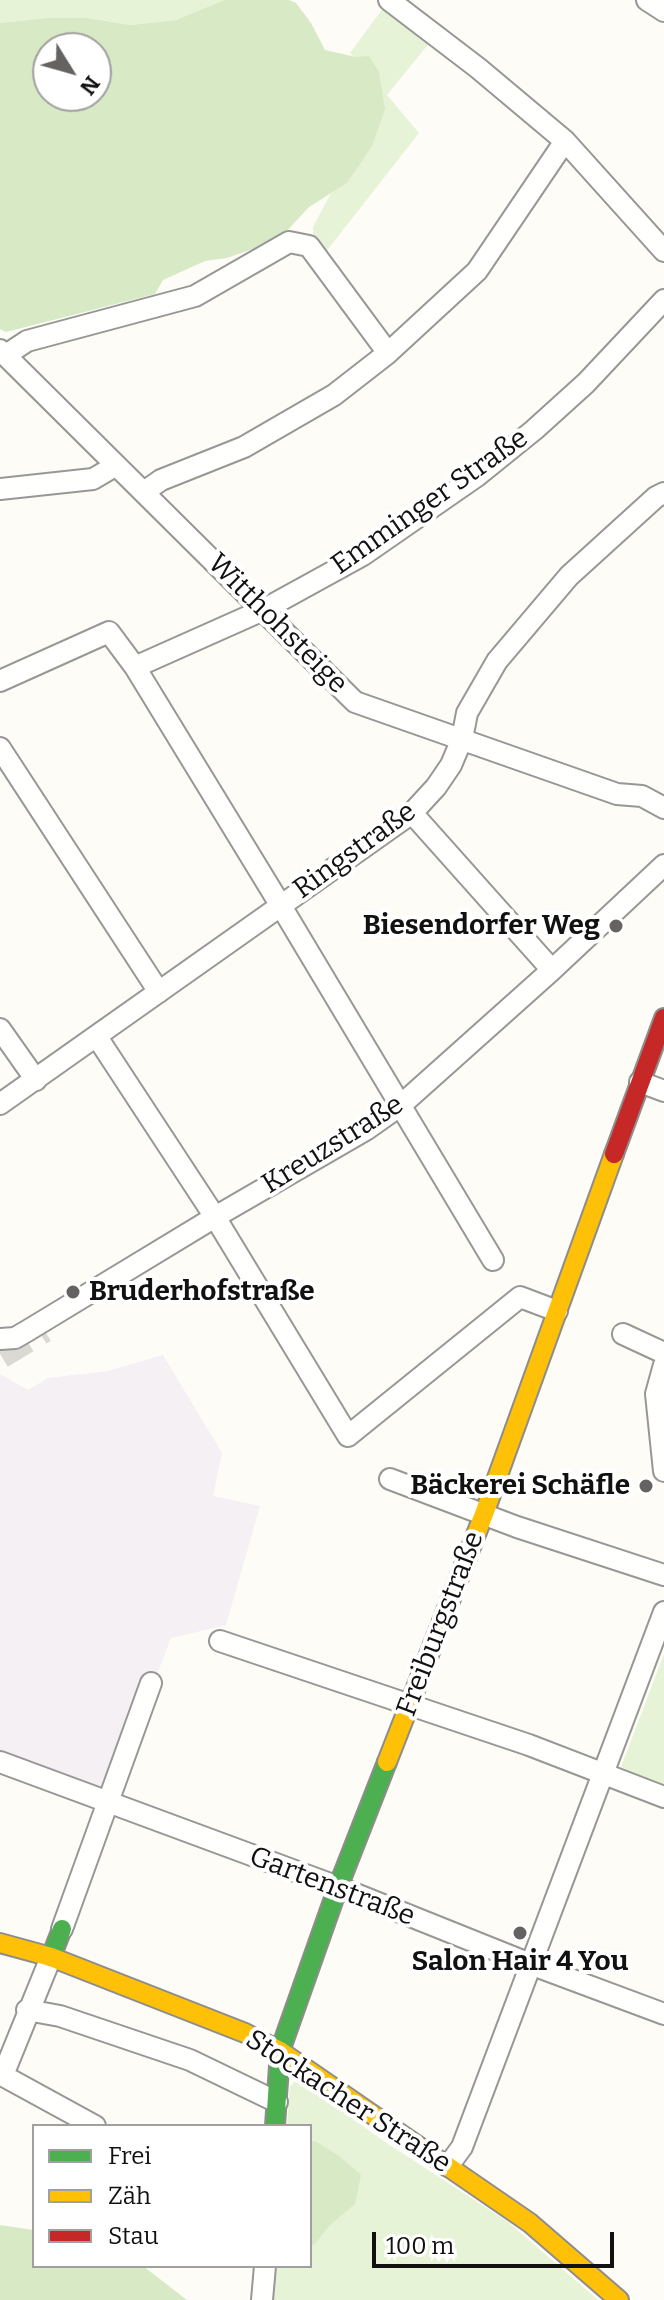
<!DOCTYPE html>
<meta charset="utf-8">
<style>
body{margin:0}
#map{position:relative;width:664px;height:2300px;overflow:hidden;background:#fdfcf7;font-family:Bitter,serif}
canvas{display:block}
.legend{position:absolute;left:32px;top:2124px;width:280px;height:144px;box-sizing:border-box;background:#fff;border:2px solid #a0a0a0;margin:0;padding:10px 14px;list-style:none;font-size:24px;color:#111}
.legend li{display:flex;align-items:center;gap:16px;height:40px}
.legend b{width:40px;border:2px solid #a0a0a0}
.north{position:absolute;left:32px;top:32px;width:80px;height:80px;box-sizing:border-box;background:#fff;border:2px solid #a0a0a0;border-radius:50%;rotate:127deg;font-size:22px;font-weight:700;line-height:32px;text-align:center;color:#111}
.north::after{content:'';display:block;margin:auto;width:28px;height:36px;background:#646362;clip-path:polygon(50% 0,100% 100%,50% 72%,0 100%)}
.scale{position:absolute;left:372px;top:2232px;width:242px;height:36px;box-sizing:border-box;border:4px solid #111;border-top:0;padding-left:10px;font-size:24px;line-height:28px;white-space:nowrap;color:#111;-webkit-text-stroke:6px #fff;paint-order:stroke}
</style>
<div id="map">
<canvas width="664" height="2300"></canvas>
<ul class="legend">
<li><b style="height:10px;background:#4caf50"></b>Frei</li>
<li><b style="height:10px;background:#ffc107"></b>Zäh</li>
<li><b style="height:10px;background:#c62828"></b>Stau</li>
</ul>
<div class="north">N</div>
<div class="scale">100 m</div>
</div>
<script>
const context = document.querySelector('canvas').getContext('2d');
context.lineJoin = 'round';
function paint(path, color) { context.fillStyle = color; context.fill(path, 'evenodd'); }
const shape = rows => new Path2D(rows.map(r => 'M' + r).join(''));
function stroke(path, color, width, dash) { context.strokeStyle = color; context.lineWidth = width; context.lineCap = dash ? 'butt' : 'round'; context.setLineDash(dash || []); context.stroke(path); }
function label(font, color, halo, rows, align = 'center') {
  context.font = font + ' Bitter,serif'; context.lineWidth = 8; context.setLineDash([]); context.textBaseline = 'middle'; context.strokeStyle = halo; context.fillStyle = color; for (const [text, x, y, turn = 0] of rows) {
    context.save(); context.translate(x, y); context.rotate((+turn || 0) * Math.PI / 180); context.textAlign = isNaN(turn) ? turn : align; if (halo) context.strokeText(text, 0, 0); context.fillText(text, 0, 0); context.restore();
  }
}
paint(shape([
 [163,1355,222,1453,213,1496,260,1506,226,1625,171,1638,108,1802,0,1762,0,1374,28,1390,48,1378,108,1371]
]), '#f5f0f3');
paint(shape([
 [0,0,224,0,176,20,130,25,88,18,46,18,0,23],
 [386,4,431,41,387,95,419,133,325,253,313,244,313,227,331,193,347,183,370,78,350,53],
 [664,1654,664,1785,658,1785,621,1767],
 [297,2078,382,2140,508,2222,598,2300,273,2300,276,2266,310,2266,310,2126,287,2126,290,2087]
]), '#e7f3d7');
paint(shape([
 [224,0,289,0,296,3,311,23,325,50,356,57,369,56,379,72,385,109,372,146,347,183,309,207,284,234,258,247,227,258,205,261,163,280,155,294,6,332,0,329,0,23,46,18,88,18,130,25,176,20],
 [48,48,96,48,96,96,48,96],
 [315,2141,339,2156,361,2175,355,2204,330,2225,314,2245,310,2245,310,2142],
 [0,2225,34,2230,34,2266,143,2266,187,2300,0,2300]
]), '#d8eac5');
stroke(shape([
 [0,1354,43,1328]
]), '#dad9d4', 30, [30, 15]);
const street = shape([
 [389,0,478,68,565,141,664,251],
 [647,0,664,11],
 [0,350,355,702,617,794,642,796,664,808],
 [6,355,27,341,195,296,289,242,309,246,388,353],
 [0,489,93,479,115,466],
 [144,492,161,480,244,447,334,395,388,353,477,271,565,141],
 [135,667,263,610,363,555,477,476,534,430,586,383,664,300],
 [0,681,109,632,135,667,281,906,493,1260],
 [0,748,159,992],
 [412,813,552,970],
 [0,1029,36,1080],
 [97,1037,215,1217,348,1436,520,1297,557,1311],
 [640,1082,664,1091],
 [0,1104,412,813,436,787,451,765,462,739,467,713,497,661,569,576,656,497,664,493],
 [623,1334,664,1353],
 [0,1339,15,1338,27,1331,215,1217,367,1129,401,1105,552,970,664,865],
 [664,1365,656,1394,664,1471],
 [390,1479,517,1527,664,1575],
 [220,1641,529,1745,664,1797],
 [0,1762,338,1887,530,1964,664,2014],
 [62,1929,151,1683],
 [27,2010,60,2016,190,2060,277,2102],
 [0,2074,95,2126],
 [3,2075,51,1957],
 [448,2166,462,2147,664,1612],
 [262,2300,265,2266]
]);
const fast = shape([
 [51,1957,62,1929],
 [275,2126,280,2051,338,1887,387,1762]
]);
const slow = shape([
 [387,1762,484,1514,614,1154],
 [0,1943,51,1957,245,2033,280,2051,530,2223,619,2300]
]);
const jam = shape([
 [614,1154,664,1018]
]);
stroke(street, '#979795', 24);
stroke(fast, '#8e8d8b', 22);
stroke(slow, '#8e8d8b', 22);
stroke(jam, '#8e8d8b', 22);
stroke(street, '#fffffe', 20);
stroke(fast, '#4caf50', 18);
stroke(slow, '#ffc107', 18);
stroke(jam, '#c62828', 18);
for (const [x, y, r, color] of [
 [616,926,8,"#646362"],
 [73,1292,8,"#646362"],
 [646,1486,8,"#646362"],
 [520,1933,8,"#646362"]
]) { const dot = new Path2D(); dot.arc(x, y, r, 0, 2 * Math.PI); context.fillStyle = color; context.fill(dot); stroke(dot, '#fff', 3); }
label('28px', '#111', '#fff', [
 ["Emminger Straße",430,502,-35],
 ["Witthohsteige",277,624,45],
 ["Ringstraße",355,851,-36],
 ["Kreuzstraße",333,1145,-32],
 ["Freiburgstraße",441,1624,-69],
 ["Gartenstraße",332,1887,21],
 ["Stockacher Straße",348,2102,33]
]);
label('bold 28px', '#111', '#fff', [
 ["Biesendorfer Weg",600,926],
 ["Bruderhofstraße",89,1292,"left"],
 ["Bäckerei Schäfle",630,1486],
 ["Salon Hair 4 You",520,1962,"center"]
], 'right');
</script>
